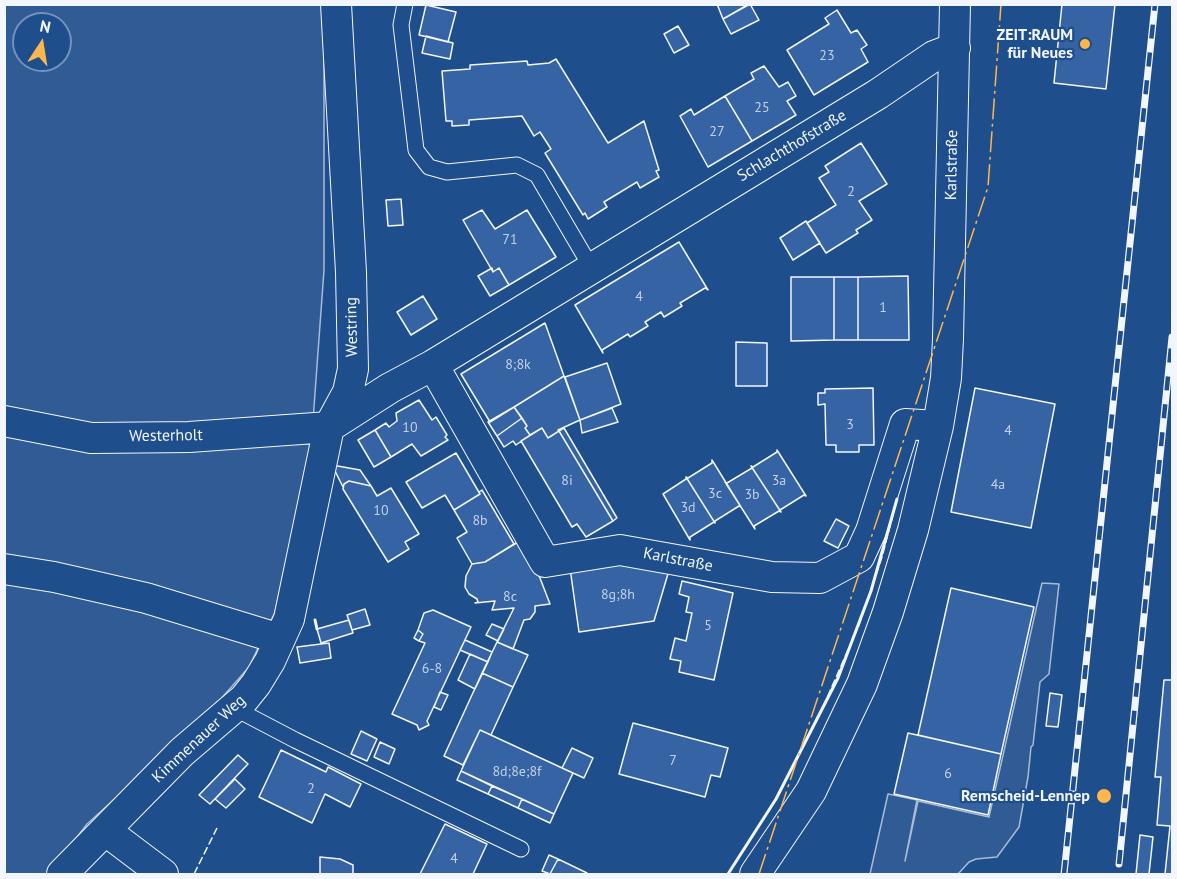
<!DOCTYPE html>
<meta charset="utf-8">
<style>
body{margin:0}
#map{position:relative;width:1177px;height:879px;overflow:hidden;background:#1f4e8c;font-family:"PT Sans",sans-serif}
canvas{display:block}
.frame{position:absolute;inset:0;border:6px solid #f2f6ff;pointer-events:none}
.north{position:absolute;left:12px;top:12px;width:60px;height:60px;box-sizing:border-box;background:#1f4e8c;border:2px solid #7391ba;border-radius:50%;rotate:12deg;font-size:16px;font-weight:700;line-height:24px;text-align:center;color:#f2f6ff}
.north::after{content:'';display:block;margin:auto;width:21px;height:27px;background:#ffb74d;clip-path:polygon(50% 0,100% 100%,50% 72%,0 100%)}
</style>
<div id="map">
<canvas width="1177" height="879"></canvas>
<div class="frame"></div>
<div class="north">N</div>
</div>
<script>
const context = document.querySelector('canvas').getContext('2d');
context.lineJoin = 'round';
function paint(path, color) { context.fillStyle = color; context.fill(path, 'evenodd'); }
const shape = rows => new Path2D(rows.map(r => 'M' + r).join(''));
function stroke(path, color, width, dash) { context.strokeStyle = color; context.lineWidth = width; context.lineCap = dash ? 'butt' : 'round'; context.setLineDash(dash || []); context.stroke(path); }
function label(font, color, halo, rows, align = 'center') {
  context.font = font + ' "PT Sans",sans-serif'; context.lineWidth = 4.5; context.setLineDash([]); context.textBaseline = 'middle'; context.strokeStyle = halo; context.fillStyle = color; for (const [text, x, y, turn = 0] of rows) {
    context.save(); context.translate(x, y); context.rotate((+turn || 0) * Math.PI / 180); context.textAlign = isNaN(turn) ? turn : align; if (halo) context.strokeText(text, 0, 0); context.fillText(text, 0, 0); context.restore();
  }
}
const built = shape([
 [5,5,324,5,324,270,311,448,275,612,249,667,204,718,87,824,49,874,5,874,5,5],
 [24,24,60,24,60,60,24,60,24,24],
 [1042,583,1059,584,1049,674,1040,682,1033,745,1031,747,1028,777,1019,827,997,857,976,859,969,862,958,874,870,874,888,794,917,800,905,861,918,801,989,817,1042,583]
]);
paint(built, '#305b95');
stroke(built, '#a8bbd7', 1.5);
const building = shape([
 [717,4,749,4,723,19,717,4],
 [750,4,759,20,731,34,723,19,750,4],
 [1062,4,1115,4,1106,89,1054,83,1062,4],
 [426,5,456,12,448,42,419,35,426,5],
 [837,10,851,33,857,30,867,45,861,49,868,62,814,95,787,50,829,24,825,18,837,10],
 [678,26,689,45,674,53,664,34,678,26],
 [426,36,453,43,450,59,422,53,426,36],
 [556,59,608,143,644,121,659,170,656,171,659,177,640,188,637,182,604,202,607,207,588,219,585,213,583,215,545,153,551,149,540,132,534,136,522,116,469,120,469,125,452,126,452,121,446,121,442,71,470,69,470,65,527,61,528,65,549,63,556,59],
 [764,66,779,87,788,82,796,96,787,101,796,115,752,141,725,96,754,79,751,73,764,66],
 [725,96,752,141,708,167,680,116,691,109,694,115,725,96],
 [861,143,887,184,859,201,872,220,856,230,858,233,826,253,807,223,836,205,819,178,829,172,825,166,861,143],
 [401,199,403,225,388,226,386,200,401,199],
 [482,210,495,229,527,210,556,257,509,285,499,268,493,272,463,220,482,210],
 [806,221,820,243,793,260,780,238,806,221],
 [679,242,708,290,705,288,680,303,682,306,664,317,661,312,645,322,648,326,630,337,628,334,602,350,603,353,575,305,679,242],
 [492,268,493,272,499,268,509,285,490,296,478,276,492,268],
 [908,276,909,340,858,340,858,277,908,276],
 [791,277,834,277,834,340,791,341,791,277],
 [834,277,858,277,858,340,834,340,834,277],
 [423,296,437,319,411,335,397,312,423,296],
 [545,323,564,376,490,422,461,374,545,323],
 [736,342,767,343,767,386,736,386,736,342],
 [607,363,621,404,580,420,565,377,607,363],
 [564,376,580,420,558,430,559,431,548,438,542,428,530,435,525,428,527,426,514,407,564,376],
 [873,388,874,445,859,445,859,452,836,452,836,445,826,445,825,404,818,405,818,393,825,393,825,389,873,388],
 [975,388,1055,404,1031,528,951,512,975,388],
 [419,400,432,420,436,417,447,435,445,437,448,440,421,456,412,444,391,457,375,430,386,423,389,427,397,421,396,413,419,400],
 [514,407,522,418,497,436,488,422,514,407],
 [612,408,618,422,582,433,580,420,612,408],
 [522,418,527,426,525,428,530,435,516,445,513,441,504,447,497,436,522,418],
 [542,428,548,438,559,431,613,521,586,537,577,524,572,527,521,441,542,428],
 [564,428,617,518,613,521,559,431,564,428],
 [375,430,391,457,374,467,358,440,375,430],
 [777,450,806,496,804,495,780,510,781,512,751,466,753,467,777,452,777,450],
 [456,453,480,494,454,510,445,495,422,508,406,482,456,453],
 [712,460,741,507,739,506,715,521,715,523,686,477,688,478,712,463,712,460],
 [332,465,360,470,371,486,349,481,344,484,343,487,332,465],
 [751,466,781,512,779,511,754,526,755,529,725,482,727,483,752,468,751,466],
 [686,477,715,523,714,522,690,537,690,540,663,494,686,479,686,477],
 [349,481,371,486,377,496,391,488,419,534,405,542,409,549,388,562,343,489,344,484,349,481],
 [482,490,514,544,485,562,472,564,457,538,467,532,454,510,480,494,479,492,482,490],
 [836,519,849,526,838,548,824,541,836,519],
 [518,542,528,547,550,604,535,606,535,612,530,619,524,620,513,649,497,642,514,608,492,610,495,601,475,603,478,602,477,599,469,594,465,587,466,576,472,564,485,562,518,542],
 [615,562,670,567,654,621,579,632,570,568,615,562],
 [682,581,733,593,714,680,679,672,681,661,670,659,675,638,686,641,692,613,686,612,689,597,679,594,682,581],
 [951,588,1034,607,1001,754,918,735,951,588],
 [365,609,370,625,352,630,347,615,365,609],
 [433,610,471,627,427,721,429,725,419,730,417,725,392,714,425,643,419,641,423,634,418,630,424,613,433,610],
 [349,620,353,633,321,643,317,629,349,620],
 [492,624,504,629,498,641,486,635,492,624],
 [418,630,423,634,419,641,414,638,418,630],
 [465,640,492,652,488,662,460,650,465,640],
 [497,642,528,655,513,687,482,673,497,642],
 [329,643,331,658,300,663,297,647,329,643],
 [470,654,488,662,475,689,458,680,470,654],
 [482,673,513,687,491,735,480,730,463,765,444,756,482,673],
 [1164,680,1172,680,1172,874,1165,874,1170,826,1157,825,1161,777,1155,777,1164,680],
 [440,692,448,695,441,710,434,707,440,692],
 [1050,693,1062,695,1058,727,1046,726,1050,693],
 [633,723,728,748,720,777,711,775,705,797,619,774,633,723],
 [480,730,573,773,554,814,461,771,480,730],
 [361,731,377,739,367,761,351,754,361,731],
 [908,733,1001,754,988,815,894,794,908,733],
 [380,742,395,749,389,764,374,757,380,742],
 [572,748,593,758,584,778,562,768,572,748],
 [281,750,326,772,328,767,361,784,350,807,325,794,312,823,259,797,281,750],
 [238,755,248,764,210,804,199,795,238,755],
 [461,771,492,786,488,794,457,780,461,771],
 [235,779,245,789,226,808,215,799,235,779],
 [492,786,522,799,518,808,488,794,492,786],
 [522,799,554,814,550,823,518,808,522,799],
 [445,824,487,844,473,874,420,874,445,824],
 [1140,835,1153,837,1149,874,1136,874,1140,835],
 [549,855,558,859,550,874,542,871,549,855],
 [320,857,340,859,353,865,353,874,320,874,320,857],
 [558,859,587,873,586,874,550,874,558,859]
]);
paint(building, '#3563a3');
stroke(building, '#f2f6ff', 1.5);
const lane = shape([
 [405,4,401,25,416,150,429,167,447,172,517,165,537,175,591,267],
 [234,708,295,740,521,849]
]);
const street = shape([
 [433,365,545,562,620,550,772,577,820,578,859,557,871,531,905,424,938,426],
 [4,421,91,438,189,437,329,427,390,388,433,365,878,94,934,56,955,48],
 [4,569,54,577,146,598,280,639],
 [106,831,163,874],
 [62,874,182,752,244,699,256,684,270,661,289,619,329,427,348,392,353,369,351,272,336,4],
 [755,874,811,791,862,684,888,612,913,530,938,426,946,378,948,339,955,4]
]);
stroke(lane, '#f2f6ff', 17);
stroke(street, '#f2f6ff', 32);
stroke(lane, '#1f4e8c', 15);
stroke(street, '#1f4e8c', 30);
const rail = shape([
 [1119,864,1172,337],
 [1064,874,1155,4]
]);
stroke(rail, '#f2f6ff', 7);
stroke(rail, '#1f4e8c', 4.5, [14]);
stroke(shape([
 [823,707,859,625,882,557,897,499],
 [194,874,217,828]
]), '#f2f6ff', 1.5, [8, 3]);
stroke(shape([
 [315,620,317,629],
 [728,874,776,799,838,678,871,591,897,499]
]), '#f2f6ff', 3);
stroke(shape([
 [759,874,988,187,1001,4]
]), '#ffb74d', 1.5, [21, 4.5, 3, 4.5]);
for (const [x, y, r, color] of [
 [1085,44,6,"#ffb74d"],
 [1104,796,8,"#ffb74d"]
]) { const dot = new Path2D(); dot.arc(x, y, r, 0, 2 * Math.PI); context.fillStyle = color; context.fill(dot); stroke(dot, '#1f4e8c', 2); }
label('14px', '#c3d1e8', null, [
 ["23",827,56],
 ["25",762,108],
 ["27",717,132],
 ["2",851,192],
 ["71",510,240],
 ["4",639,297],
 ["1",883,308],
 ["8;8k",518,365],
 ["3",850,425],
 ["10",410,428],
 ["4",1008,431],
 ["8i",567,481],
 ["3a",779,481],
 ["4a",998,485],
 ["3c",715,494],
 ["3b",752,495],
 ["3d",688,508],
 ["10",381,511],
 ["8b",480,521],
 ["8g;8h",618,595],
 ["8c",510,597],
 ["5",708,626],
 ["6-8",432,669],
 ["7",673,761],
 ["8d;8e;8f",517,772],
 ["6",948,774],
 ["2",311,789],
 ["4",454,859]
]);
label('bold 16px', '#f2f6ff', '#1f4e8c', [
 ["ZEIT:RAUM",1073,35],
 ["für Neues",1073,53],
 ["Remscheid-Lennep",1090,796]
], 'right');
label('16px', '#f2f6ff', '#1f4e8c', [
 ["Schlachthofstraße",792,146,-31],
 ["Karlstraße",952,165,-89],
 ["Westring",352,327,-91],
 ["Westerholt",166,436,-1],
 ["Karlstraße",678,560,11],
 ["Kimmenauer Weg",199,739,-43]
]);
</script>
